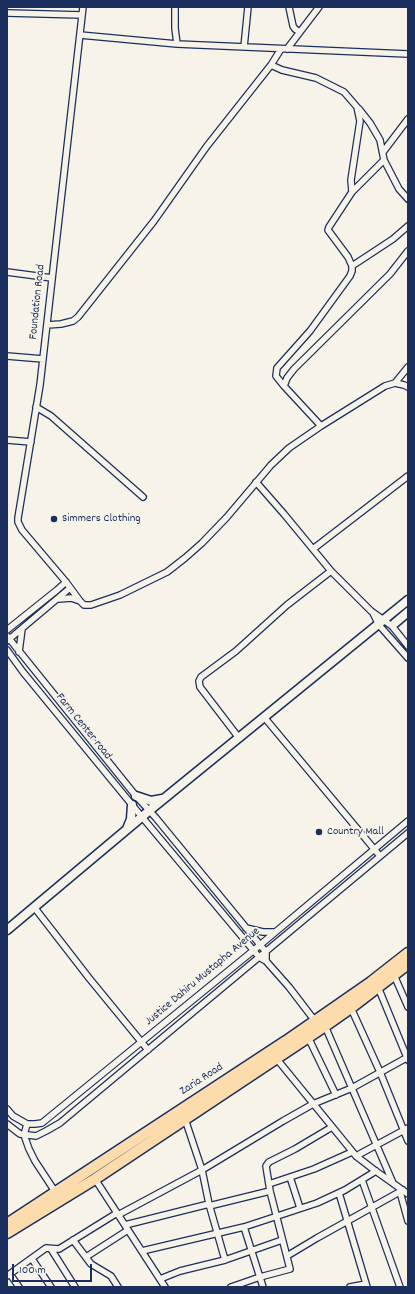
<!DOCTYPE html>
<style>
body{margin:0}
#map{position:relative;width:415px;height:1294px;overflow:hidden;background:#f7f3e8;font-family:Dekko,sans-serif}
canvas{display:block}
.frame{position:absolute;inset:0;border:8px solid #1b2f5e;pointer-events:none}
.scale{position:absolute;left:12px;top:1264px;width:80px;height:18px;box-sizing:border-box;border:2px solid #1b2f5e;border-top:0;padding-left:5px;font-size:12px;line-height:14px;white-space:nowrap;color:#1b2f5e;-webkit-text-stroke:3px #f7f3e8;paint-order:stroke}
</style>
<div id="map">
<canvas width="415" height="1294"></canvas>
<div class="frame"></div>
<div class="scale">100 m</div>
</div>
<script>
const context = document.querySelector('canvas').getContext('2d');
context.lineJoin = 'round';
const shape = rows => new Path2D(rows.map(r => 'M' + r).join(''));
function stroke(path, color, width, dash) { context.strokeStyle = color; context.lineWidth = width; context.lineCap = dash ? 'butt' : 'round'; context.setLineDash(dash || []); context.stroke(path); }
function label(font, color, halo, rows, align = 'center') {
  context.font = font + ' Dekko,sans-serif'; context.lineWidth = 3.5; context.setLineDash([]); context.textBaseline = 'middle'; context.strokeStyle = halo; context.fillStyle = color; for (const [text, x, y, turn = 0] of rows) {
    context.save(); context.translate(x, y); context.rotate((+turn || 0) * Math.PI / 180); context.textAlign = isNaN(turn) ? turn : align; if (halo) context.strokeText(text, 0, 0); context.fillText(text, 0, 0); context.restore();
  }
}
const street = shape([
 [83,7,40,385,18,518,18,522,22,530,66,582,80,601,84,605,91,605,120,595,167,572,185,558,202,543,227,517,271,465,289,448,321,426,385,386,395,383,404,385,408,387],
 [175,7,175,28,177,44],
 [289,7,293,26,295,29,300,32],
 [7,13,82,15],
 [80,35,177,44,408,54],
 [244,47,248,7],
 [287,49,319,7],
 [271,65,282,70,316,78,344,92,357,107,360,121,351,180,352,192,329,227,328,230,348,257,352,266,352,271,350,276,310,331,277,368,276,376,284,386],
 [359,109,370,123,380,140,384,160,399,189,408,199],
 [383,152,408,119],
 [352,192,384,160],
 [352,266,393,239,408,226],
 [7,272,52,278],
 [47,325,61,324,73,321,78,317,154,221,207,146,271,65,281,49],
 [7,356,43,359],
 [395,383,408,367],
 [36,407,51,416,143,497],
 [321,426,284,386,287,378,294,369,390,274,408,251],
 [7,440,31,442],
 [256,482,284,514,331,571,371,611,392,626,408,646],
 [313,549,408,476],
 [59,599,71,598,80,601],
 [373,613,379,625,408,658],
 [7,630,57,590,66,582],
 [7,636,136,796,156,818,266,952,266,961,259,957,142,817,23,672,7,650],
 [7,641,70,588],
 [19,652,22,629],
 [264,717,380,856],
 [239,738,200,687,199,681,201,677,236,651,287,605,331,571],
 [34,907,89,978,148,1050],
 [246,928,263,932,274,932],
 [266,961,289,987,315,1021],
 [394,975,408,1007],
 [378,987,408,1060],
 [351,1008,380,1072,408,1141],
 [325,1026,393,1183],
 [308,1037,336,1095],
 [276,1058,356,1156,373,1169,408,1194],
 [7,1109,13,1116,27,1124,35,1124,42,1123,254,950,408,821],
 [185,1119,202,1170,209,1204,225,1260],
 [7,1124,20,1134,36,1136,46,1131,60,1123,408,833],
 [27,1124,24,1135,29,1149,35,1161,56,1193],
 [356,1156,408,1128],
 [290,1177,300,1208],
 [95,1179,165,1287],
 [362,1180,400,1287],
 [269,1184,314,1169,352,1152],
 [400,1192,408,1221],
 [339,1193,367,1287],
 [209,1206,270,1191],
 [118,1215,202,1170,283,1121,313,1104,352,1088,408,1057],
 [125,1225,209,1204],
 [244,1227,263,1287],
 [73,1240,91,1264,111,1276,118,1287],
 [51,1249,75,1287],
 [142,1251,244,1227,317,1203,345,1190,376,1171],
 [287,1256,317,1238,403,1190],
 [86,1257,128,1230],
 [32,1259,51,1287],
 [10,1274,19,1287],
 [7,1276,46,1248,59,1249,117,1213],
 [160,1279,180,1271,225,1260,282,1240],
 [231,1287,260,1277,290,1269,270,1191,266,1166,269,1162,295,1149,332,1127],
 [350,1287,366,1284]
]);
const secondary = shape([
 [395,623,408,612],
 [136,796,151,801,162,799],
 [127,829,131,819,132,805],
 [7,930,150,810,408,600]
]);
const highway = shape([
 [7,1224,286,1041,371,982,408,953],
 [7,1233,95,1179,325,1026,348,1010,408,964]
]);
stroke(street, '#1b2f5e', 8);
stroke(secondary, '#1b2f5e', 11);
stroke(highway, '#1b2f5e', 13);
stroke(street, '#f7f3e8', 5.5);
stroke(secondary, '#f7f3e8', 8);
stroke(highway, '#fcdcac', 10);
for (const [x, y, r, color] of [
 [54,519,4,"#1b2f5e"],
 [319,832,4,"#1b2f5e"]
]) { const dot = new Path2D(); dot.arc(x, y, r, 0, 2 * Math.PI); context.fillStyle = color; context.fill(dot); stroke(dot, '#f7f3e8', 1.5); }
label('12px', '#1b2f5e', '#f7f3e8', [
 ["Foundation Road",38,302,-84],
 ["Farm Center road",83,727,51],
 ["Justice Dahiru Mustapha Avenue",203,977,-40],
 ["Zaria Road",202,1080,-33]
]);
label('12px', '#1b2f5e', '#f7f3e8', [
 ["Simmers Clothing",62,519],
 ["Country Mall",327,832]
], 'left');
</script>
